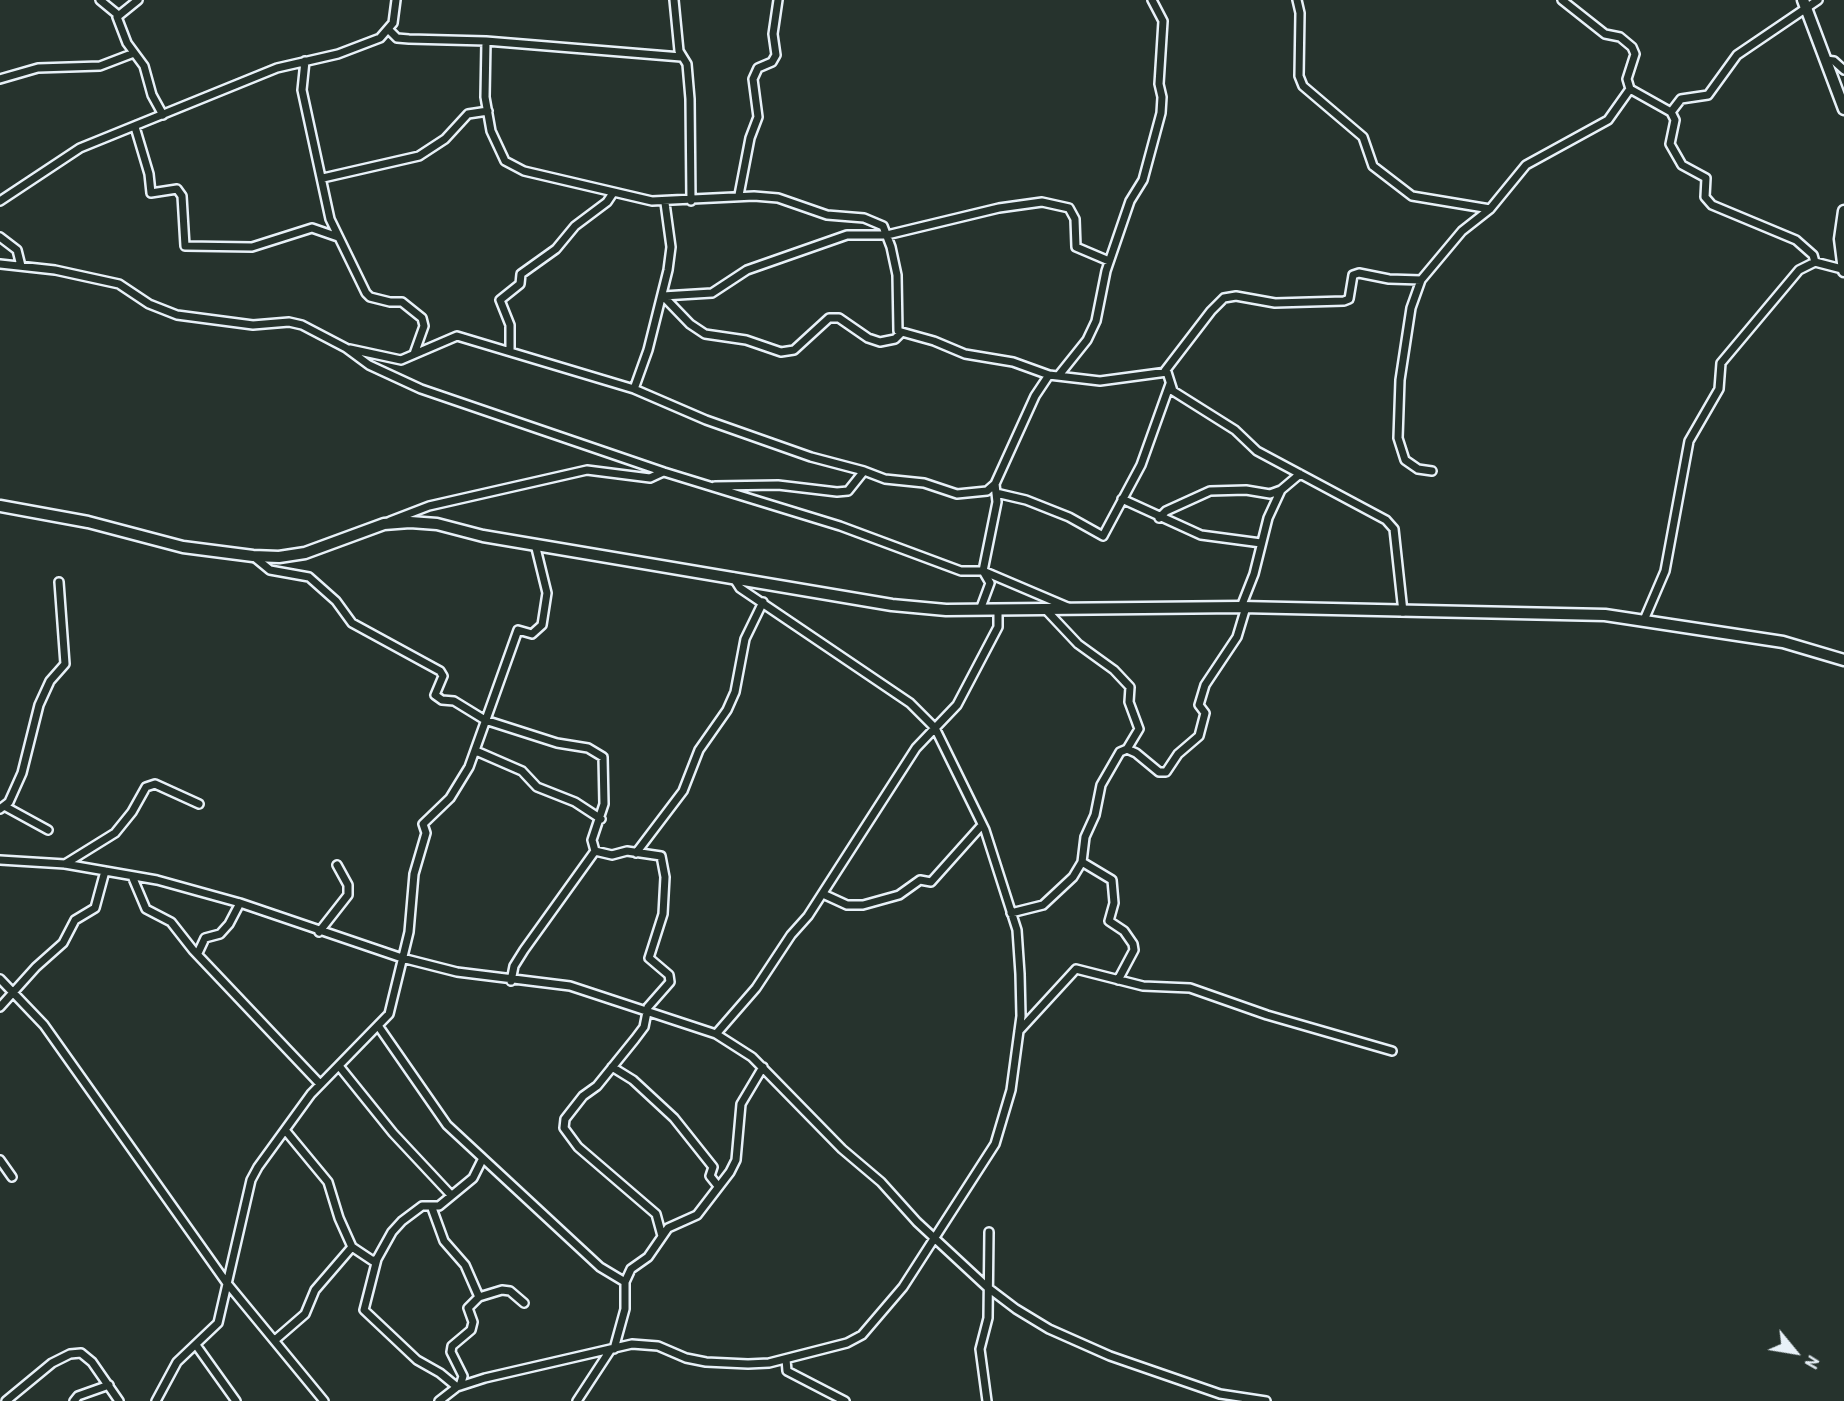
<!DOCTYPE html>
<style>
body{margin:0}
#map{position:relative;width:1844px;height:1401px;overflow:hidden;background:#26332d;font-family:"Patrick Hand",sans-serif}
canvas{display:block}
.north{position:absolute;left:1760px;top:1317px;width:70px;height:70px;-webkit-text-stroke:5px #26332d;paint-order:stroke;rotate:120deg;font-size:19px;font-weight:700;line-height:28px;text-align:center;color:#e8f1f8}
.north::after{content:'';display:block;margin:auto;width:24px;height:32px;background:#e8f1f8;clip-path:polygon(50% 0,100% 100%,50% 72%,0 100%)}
</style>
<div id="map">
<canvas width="1844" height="1401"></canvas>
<div class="north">N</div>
</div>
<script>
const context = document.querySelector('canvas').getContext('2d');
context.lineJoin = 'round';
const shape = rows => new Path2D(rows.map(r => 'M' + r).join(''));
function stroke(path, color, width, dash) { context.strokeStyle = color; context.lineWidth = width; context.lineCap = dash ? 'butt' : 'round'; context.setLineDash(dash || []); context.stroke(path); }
const street = shape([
 [100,0,117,14],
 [138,0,117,17,127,43,144,66,152,95,163,115],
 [674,0,679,51,687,64,690,99,691,201],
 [1297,0,1300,13,1299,76,1303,86,1363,137,1373,166,1412,196,1490,209],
 [1562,0,1605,34,1620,37,1632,47,1635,54,1627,79,1630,89,1671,112,1675,120,1670,144,1682,165,1706,178,1705,197,1712,205,1796,240,1813,255,1815,262],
 [389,30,397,38,409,39,486,41,485,97,491,131,505,161,524,171,652,201,754,196,778,198,827,215,864,218,883,226,891,247,897,275,898,331,934,341,965,354,1013,362,1049,375,1100,381,1167,372,1173,391,1235,430,1257,451,1386,520,1394,529,1403,612],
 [486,41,681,57],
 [1826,60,1834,61,1844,70],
 [305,61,302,90,330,219,366,293,370,297,390,302,402,302,422,318,424,326,414,354],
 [0,79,38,68,100,66,134,53],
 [1671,112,1681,99,1708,95,1737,55,1818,0],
 [135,127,149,174,151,193,177,189,182,196,185,246,252,247,312,228,338,237],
 [323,178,419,156,445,139,468,114,488,111],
 [739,195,750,138,758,117,753,79,758,68,772,62,776,55,773,34,778,0],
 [0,201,80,148,277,68,338,54,380,38,393,23,396,0],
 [0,237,17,250,21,266],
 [0,264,55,270,119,284,149,304,177,315,253,325,289,322,302,325,346,348,369,365,421,389,664,472,840,526,961,571,983,571,1070,608],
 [901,333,895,339,880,342,868,338,839,318,829,318,794,350,781,352,746,340,705,334,690,324,663,296,712,293,747,270,847,235,887,235,999,208,1042,202,1069,208,1075,219,1076,247,1109,261],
 [350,349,401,360,457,336,634,389,706,420,811,457,864,471],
 [510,349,510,325,500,300,520,284,521,274,556,249,575,226,607,202,613,193],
 [1165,371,1211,311,1224,298,1236,296,1275,303,1344,301,1349,299,1353,275,1359,273,1389,279,1421,280],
 [1059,375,1087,340,1096,321,1106,271,1130,201,1143,180,1161,113,1162,97,1159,84,1163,21,1152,0],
 [634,389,648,350,668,270,671,247,665,203],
 [1432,471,1418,469,1405,460,1398,438,1400,380,1411,308,1421,280,1462,231,1490,209,1526,165,1608,120,1630,89],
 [715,486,778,485,837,492,848,491,864,471,885,479,924,483,957,494,987,491,995,484],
 [996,493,1026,500,1069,517,1103,536,1141,465,1170,384],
 [1122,499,1201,535,1261,543],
 [1159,518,1166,511,1210,491,1246,490,1270,494,1281,490],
 [390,521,429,506,587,470,650,478,663,472],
 [253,556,270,570,309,577,336,601,352,623,440,671,443,676,435,695,442,700,454,701,485,720,557,743,588,748,603,757,604,804,592,840,595,851,524,950,514,966,511,981],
 [1241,607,1254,574,1268,518,1281,490,1300,474],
 [980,610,990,583,983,571,997,502,995,484,1035,396,1049,375],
 [1046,610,1078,644,1114,670,1130,687,1129,702,1139,729,1127,749],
 [1644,620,1665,571,1689,441,1719,389,1721,363,1799,270,1815,262,1842,269],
 [476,751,522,771,537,787,575,802,601,819],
 [6,807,48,830],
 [0,809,9,802,22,773,39,705,50,681,65,664,59,582],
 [595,851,612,855,627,851,661,856,665,877,663,914,649,958,669,975,670,982,648,1007,644,1027,635,1039,597,1086,583,1096,565,1119,564,1128,578,1147,656,1214,662,1236],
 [636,853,683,791,699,750,727,710,735,692,745,639,763,602],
 [0,860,65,864,157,880,240,903,402,958,457,972,570,986,716,1034,752,1057,842,1149,881,1182,917,1222,987,1287,1016,1309,1049,1329,1110,1356,1220,1394,1266,1401],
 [1082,862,1112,880,1114,903,1109,921,1124,931,1133,944,1134,950,1118,980],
 [65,864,115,833,132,812,146,787,155,784,199,804],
 [132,876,146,909,171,922,193,950,320,1084],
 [823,894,847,905,863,905,899,895,920,880,931,882,982,825],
 [1011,913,1043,905,1073,877,1082,862,1085,837,1095,815,1101,785,1120,752,1127,749,1136,753,1159,772,1166,772,1178,754,1199,736,1205,713,1199,705,1205,685,1237,637,1246,607],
 [319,932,348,895,348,885,337,865],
 [198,953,205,938,220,934,229,924,240,903],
 [0,979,44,1025,226,1282,324,1401],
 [0,1007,36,967,63,943,75,920,95,908,105,871],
 [379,1027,447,1125,600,1267,625,1282],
 [1019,1031,1076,969,1143,986,1190,988,1267,1015,1392,1051],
 [716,1034,756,988,791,935,808,916,916,748,957,705,998,627,998,610],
 [339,1066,393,1133,451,1195],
 [612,1067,633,1080,674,1118,713,1167,710,1176,718,1186],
 [285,1130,328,1182,339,1218,352,1247],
 [0,1160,12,1177],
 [432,1208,444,1241,465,1265,479,1297],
 [377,1259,364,1310,417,1360,440,1373,457,1387],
 [275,1340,305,1314,315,1290,352,1247,373,1261,377,1259,392,1232,402,1221,422,1206,439,1206,473,1178,482,1160],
 [196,1345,236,1401],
 [614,1349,625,1309,625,1282,631,1269,648,1257,668,1228,697,1215,730,1172,736,1160,741,1104,763,1067],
 [786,1359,787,1371,845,1401],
 [460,1386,463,1376,451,1352,452,1346,471,1330,473,1322,468,1308,479,1297,502,1290,510,1291,524,1303],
 [6,1401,52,1363,70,1354,81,1353,92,1362,119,1401],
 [74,1401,78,1396,109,1385],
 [156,1401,177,1362,218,1323,251,1180,258,1167,311,1094,389,1014,409,932,414,874,426,833,423,824,450,798,469,767,518,630,532,634,542,625,547,593,535,544],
 [439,1401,457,1387,485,1378,632,1344,658,1346,686,1358,706,1362,748,1364,769,1363,847,1343,862,1335,903,1287,995,1144,1011,1090,1021,1016,1020,974,1017,930,985,830,935,728,910,703,740,588,733,577],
 [577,1401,611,1349],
 [987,1401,980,1349,988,1318,989,1232]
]);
const secondary = shape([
 [1803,0,1844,109],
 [1844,211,1840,239,1844,271],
 [0,506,88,522,183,547,253,556,279,557,305,553,384,524,410,522,437,524,483,536,892,605,946,610,1241,607,1605,615,1783,642,1844,660]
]);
stroke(street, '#e8f1f8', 12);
stroke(secondary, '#e8f1f8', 15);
stroke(street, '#26332d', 7);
stroke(secondary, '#26332d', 10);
</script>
